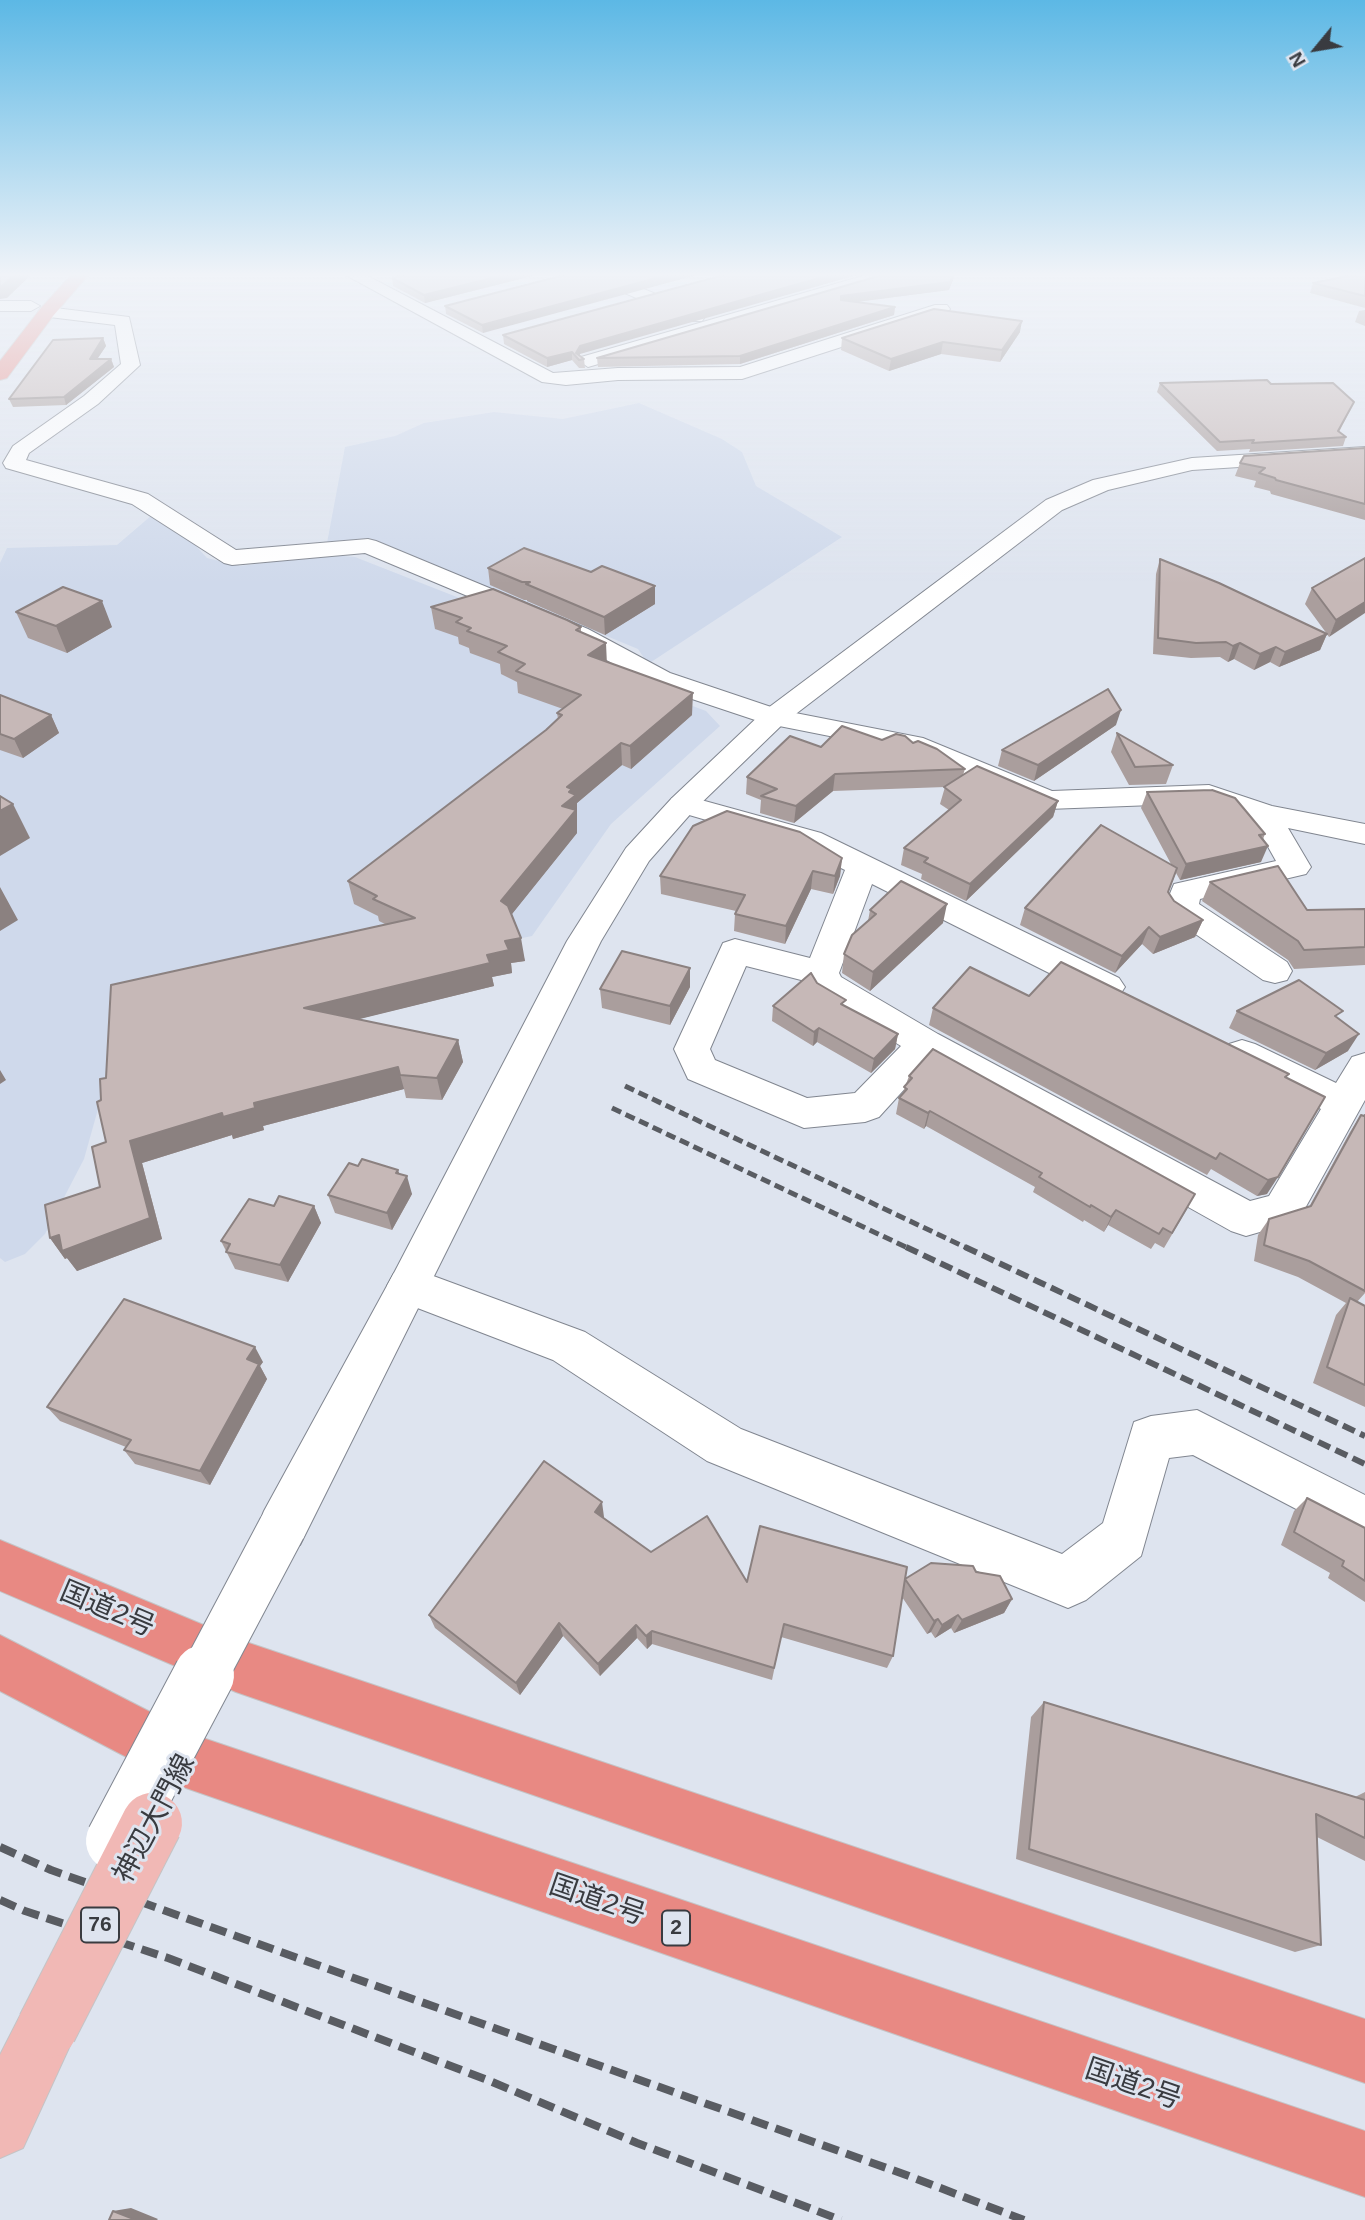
<!DOCTYPE html>
<meta charset="utf-8">
<style>
body{margin:0}
#map{position:relative;width:1365px;height:2220px;overflow:hidden;background:#dee4ef;font-family:Arial,sans-serif}
canvas{display:block}
.north{position:absolute;left:1281px;top:14px;width:70px;height:70px;-webkit-text-stroke:5px #dee4ef;paint-order:stroke;rotate:240deg;font-size:19px;font-weight:700;line-height:28px;text-align:center;color:#393b40}
.north::after{content:'';display:block;margin:auto;width:24px;height:32px;background:#393b40;clip-path:polygon(50% 0,100% 100%,50% 72%,0 100%)}
</style>
<div id="map">
<canvas width="1365" height="2220"></canvas>
<div class="north">N</div>
</div>
<script>
const context = document.querySelector('canvas').getContext('2d');
context.lineJoin = 'round';
function paint(path, color) { context.fillStyle = color; context.fill(path, 'evenodd'); }
const shape = rows => new Path2D(rows.map(r => 'M' + r).join(''));
function stroke(path, color, width, dash) { context.strokeStyle = color; context.lineWidth = width; context.lineCap = dash ? 'butt' : 'round'; context.setLineDash(dash || []); context.stroke(path); }
function label(font, color, halo, rows, align = 'center') {
  context.font = font + ' Arial,"Noto Sans JP",sans-serif'; context.lineWidth = 6; context.setLineDash([]); context.textBaseline = 'middle'; context.strokeStyle = halo; context.fillStyle = color; for (const [text, x, y, turn = 0] of rows) {
    context.save(); context.translate(x, y); context.rotate((+turn || 0) * Math.PI / 180); context.textAlign = isNaN(turn) ? turn : align; if (halo) context.strokeText(text, 0, 0); context.fillText(text, 0, 0); context.restore();
  }
}
paint(shape([
 [639,403,722,439,742,452,756,486,842,537,648,664,638,649,369,538,327,543,345,447,395,436,424,423,494,412,563,419],
 [152,515,183,532,207,558,240,566,331,555,355,557,556,636,607,660,639,686,706,711,720,726,611,824,532,936,123,1020,84,1159,45,1234,25,1254,5,1262,0,1258,0,563,7,548,117,545]
]), '#cfd9eb');
const street = shape([
 [342,273,362,273,553,373,618,368,740,367,935,305,947,305,950,309,947,313,742,379,618,380,566,385,542,382,342,273],
 [583,273,605,273,702,313,705,317,702,321,690,321,585,276,583,273],
 [873,273,887,273,889,276,887,279,595,365,588,367,579,361,581,357,873,273],
 [0,301,31,301,40,306,31,311,0,311,0,301],
 [47,307,129,317,140,365,98,404,29,453,26,460,148,494,236,550,368,539,376,541,588,629,670,673,780,710,923,738,1052,791,1209,785,1272,806,1365,824,1365,844,1288,828,1311,867,1306,874,1200,899,1199,904,1287,962,1292,971,1287,980,1275,983,1263,980,1169,916,1164,908,1174,884,1276,861,1253,820,1206,803,1048,809,1037,806,905,751,764,723,650,685,570,639,365,553,232,565,224,563,132,504,6,468,3,463,13,446,84,396,121,364,115,325,41,316,38,312,41,308,47,307],
 [683,795,821,833,1119,978,1125,987,1119,996,1107,999,1095,996,872,884,839,973,841,977,938,1034,1250,1201,1269,1196,1321,1109,1229,1064,1223,1054,1229,1044,1242,1040,1255,1044,1336,1083,1352,1057,1365,1053,1365,1100,1298,1221,1246,1236,1231,1231,929,1062,879,1117,865,1122,804,1128,688,1079,674,1049,723,943,735,939,810,958,845,870,799,847,672,810,668,804,672,798,683,795],
 [746,966,809,982,817,995,901,1046,855,1093,807,1098,715,1060,710,1049,746,966],
 [409,1267,585,1332,741,1429,1062,1554,1103,1523,1134,1422,1151,1416,1197,1410,1365,1495,1365,1545,1193,1455,1169,1458,1141,1556,1086,1600,1068,1608,707,1461,553,1360,394,1299,387,1286,394,1273,409,1267]
]);
const secondary = shape([
 [1365,447,1365,459,1192,470,1108,490,1062,510,784,723,694,810,649,861,601,941,300,1545,282,1553,264,1545,257,1528,264,1511,394,1273,567,941,626,848,672,798,764,711,1046,500,1093,480,1192,458,1365,447]
]);
const primary = shape([
 [47,1997,69,2006,78,2028,23,2148,0,2158,0,2055,25,2006,47,1997]
]);
const highway = shape([
 [73,273,90,273,53,316,7,378,0,380,0,361,41,308,73,273],
 [0,1540,237,1639,1365,2019,1365,2083,236,1692,0,1591,0,1540],
 [0,1635,197,1736,1365,2131,1365,2197,186,1788,0,1691,0,1635]
]);
stroke(street, '#818690', 2);
stroke(secondary, '#818690', 2);
stroke(primary, '#c4c4c6', 2);
stroke(highway, '#c4c4c6', 2);
paint(street, '#fff');
paint(secondary, '#fff');
paint(primary, '#f1b8b5');
paint(highway, '#e88983');
stroke(shape([
 [625,1086,969,1249],
 [612,1108,910,1249]
]), '#595c62', 5, [10, 5]);
stroke(shape([
 [906,1247,1365,1464],
 [965,1247,1365,1436]
]), '#595c62', 6, [13, 6]);
stroke(shape([
 [0,1847,51,1870,909,2176,1024,2220],
 [0,1900,25,1911,168,1958,490,2081,637,2143,841,2220]
]), '#595c62', 8, [17, 8]);
const secondaryBridgeFar1 = shape([
 [203,1677,282,1528]
]);
const secondaryBridge = shape([
 [116,1841,204,1675]
]);
const primaryBridge = shape([
 [47,2028,152,1823]
]);
stroke(secondaryBridgeFar1, '#818690', 49, []);
stroke(secondaryBridge, '#818690', 62, []);
stroke(primaryBridge, '#c4c4c6', 62, []);
stroke(secondaryBridgeFar1, '#fff', 47);
stroke(secondaryBridge, '#fff', 60);
stroke(primaryBridge, '#f1b8b5', 60);
paint(shape([
 [544,273,425,303,393,286,392,278],
 [572,273,483,333,446,314,445,306],
 [889,273,949,290,857,302,895,307,894,315,740,364,598,367,597,358],
 [1365,273,1365,308,1310,293,1313,283],
 [1365,310,1365,326,1355,322,1359,311],
 [1020,332,1000,362,941,354,889,371,841,350,842,338],
 [503,335,580,354,580,356,584,359,585,368,579,368,572,360,547,367,504,344],
 [103,338,106,346,97,359,111,359,114,367,66,405,13,407,9,399],
 [1160,383,1271,384,1354,402,1339,432,1346,437,1343,446,1249,452,1250,449,1217,451,1157,392],
 [1365,448,1365,520,1271,494,1270,491,1254,487,1256,481,1235,476,1240,463],
 [1365,558,1329,637,1327,634,1320,650,1279,667,1270,662,1254,670,1234,659,1228,662,1220,657,1191,658,1153,654,1156,574,1160,559,1327,634,1305,604,1312,588],
 [488,568,655,604,605,635,527,601,527,600,524,600,490,585],
 [431,607,581,627,581,633,607,662,692,715,631,769,622,765,577,803,577,833,511,915,525,961,511,963,512,973,492,977,494,986,358,1019,458,1040,463,1062,442,1100,406,1098,404,1089,263,1126,264,1130,233,1139,232,1135,142,1163,162,1239,77,1271,67,1258,65,1259,50,1238,100,1187,106,1142,101,1100,106,1078,385,924,379,921,378,916,354,904,348,881,546,730,558,719,557,713,563,709,518,693,517,682,501,674,500,664,470,653,469,648,459,644,458,637,435,629],
 [16,612,112,627,67,653,28,638],
 [0,695,51,715,59,733,23,758,0,750],
 [1116,725,1034,781,998,766,1002,750],
 [1117,733,1173,765,1166,784,1129,785,1111,752],
 [882,740,913,743,965,769,963,775,1058,801,1053,817,966,901,921,879,922,874,901,865,904,848,949,810,940,804,945,787,833,791,794,823,760,813,761,800,746,794,747,777],
 [1147,792,1265,834,1263,839,1261,862,1180,880,1176,873,1168,892,1174,901,1203,920,1195,937,1153,954,1142,944,1115,973,1020,925,1025,908,1171,864,1141,808],
 [842,858,840,876,833,894,811,889,785,944,734,931,735,914,736,911,661,894,660,876],
 [1210,882,1307,910,1365,909,1365,965,1294,969,1288,960,1202,901],
 [870,910,943,923,870,991,842,973,844,954,868,921],
 [690,968,690,987,670,1025,602,1008,600,989],
 [817,983,845,1006,898,1034,895,1049,871,1073,817,1042,813,1046,772,1021,773,1006],
 [1029,996,1287,1078,1267,1194,1257,1196,1211,1169,1207,1175,929,1025,933,1008],
 [1237,1011,1348,1051,1315,1070,1229,1028],
 [909,1076,1187,1209,1164,1248,1155,1243,1151,1249,1108,1225,1104,1232,1084,1220,1083,1222,1033,1192,1035,1187,926,1126,924,1129,896,1114,899,1098,902,1095],
 [1365,1114,1365,1293,1357,1302,1365,1306,1365,1407,1313,1383,1336,1315,1346,1303,1298,1277,1254,1261,1258,1235,1269,1219,1309,1207,1350,1132,1361,1115,1363,1116],
 [358,1166,399,1173,412,1194,392,1230,335,1213,328,1195],
 [314,1206,321,1223,288,1282,235,1269,221,1241],
 [263,1362,260,1366,267,1379,210,1485,135,1464,124,1450,126,1447,60,1421,47,1407],
 [1307,1498,1365,1528,1365,1602,1328,1578,1330,1573,1281,1545,1294,1511],
 [604,1517,604,1518,651,1552,747,1582,905,1579,976,1572,1012,1599,1004,1613,954,1633,951,1628,935,1638,931,1632,927,1634,902,1597,893,1656,887,1668,781,1637,772,1680,652,1644,647,1649,637,1638,600,1676,563,1636,520,1695,435,1628,429,1615],
 [1044,1702,1355,1797,1365,1792,1365,1861,1317,1837,1321,1945,1295,1952,1016,1859,1031,1717]
]), '#aa9e9d');
paint(shape([
 [16,273,33,273,7,298,0,299,0,286],
 [512,273,544,273,425,303,424,295],
 [675,273,704,273,483,333,482,325],
 [837,273,864,273,580,354,578,359,576,353,580,346],
 [956,273,949,290,840,304,841,296],
 [895,307,894,315,740,364,740,356],
 [1022,321,1020,332,1000,362,1002,350],
 [103,338,106,346,92,367,90,359],
 [943,342,941,354,889,371,891,359],
 [572,352,572,360,547,367,547,358],
 [111,359,114,367,66,405,64,397],
 [655,586,655,604,605,635,604,617],
 [102,601,112,627,67,653,56,626],
 [1365,602,1365,613,1329,637,1336,620],
 [1327,634,1320,650,1279,667,1285,652],
 [606,643,607,665,588,655],
 [1240,643,1234,659,1228,662,1233,646],
 [1276,647,1270,662,1254,670,1260,654],
 [693,693,692,715,631,769,630,746],
 [1121,710,1116,725,1034,781,1038,765],
 [51,715,59,733,23,758,14,739],
 [621,743,622,765,577,803,577,833,504,924,501,901,567,787],
 [835,774,833,791,794,823,796,806],
 [1058,801,1053,817,966,901,970,884],
 [13,804,30,838,0,856,0,811],
 [1268,846,1261,862,1180,880,1186,864],
 [842,858,840,876,833,894,835,876],
 [813,871,811,889,785,944,786,926],
 [0,887,18,920,0,931],
 [947,904,943,923,870,991,873,972],
 [1203,920,1195,937,1153,954,1160,937],
 [1149,927,1142,944,1115,973,1122,956],
 [521,938,525,961,511,963,512,973,492,977,494,986,311,1031,304,1008,505,941],
 [690,968,690,987,670,1025,670,1006],
 [819,1028,817,1042,813,1046,814,1032],
 [898,1034,895,1049,871,1073,874,1059],
 [1359,1034,1348,1051,1315,1070,1326,1053],
 [458,1040,463,1062,442,1100,437,1078],
 [398,1067,404,1089,263,1126,264,1130,233,1139,232,1135,142,1163,162,1239,77,1271,67,1258,65,1259,50,1238,59,1235,68,1248,130,1141,254,1103],
 [0,1070,6,1080,0,1084],
 [930,1111,926,1126,924,1129,928,1113],
 [398,1170,403,1184,407,1176,412,1194,392,1230,387,1213,396,1173],
 [1278,1177,1267,1194,1257,1196,1268,1180],
 [314,1206,321,1223,288,1282,280,1265],
 [1116,1210,1108,1225,1104,1232,1111,1217],
 [255,1347,263,1362,260,1366,267,1379,210,1485,200,1471,247,1359],
 [602,1502,604,1517,597,1527,595,1512],
 [1012,1599,1004,1613,954,1633,962,1620],
 [958,1615,951,1628,935,1638,942,1625],
 [938,1619,931,1632,927,1634,934,1621],
 [559,1623,563,1636,520,1695,516,1683],
 [636,1625,637,1638,600,1676,598,1664],
 [652,1631,652,1644,647,1649,646,1636],
 [131,2208,158,2219,157,2220,136,2220,113,2211]
]), '#8b8180');
const building = shape([
 [0,273,16,273,2,286,0,286,0,273],
 [412,273,512,273,424,295,392,278,412,273],
 [572,273,675,273,482,325,445,306,572,273],
 [731,273,837,273,580,346,576,353,584,359,579,360,572,352,547,358,503,335,731,273],
 [889,273,954,273,950,282,841,296,841,300,895,307,740,356,597,358,889,273],
 [1365,273,1365,296,1313,283,1364,273,1365,273],
 [934,309,1022,321,1002,350,943,342,891,359,842,338,934,309],
 [103,338,90,359,111,359,64,397,9,399,53,340,103,338],
 [1267,380,1271,384,1333,383,1354,402,1338,431,1346,437,1252,443,1254,440,1220,442,1160,383,1267,380],
 [1365,448,1365,504,1276,480,1275,478,1259,473,1265,468,1240,463,1244,456,1365,448],
 [524,548,591,572,602,566,655,586,604,617,526,584,530,582,522,582,488,568,524,548],
 [1365,558,1365,602,1336,620,1312,588,1365,558],
 [1160,559,1219,583,1327,634,1285,652,1276,647,1260,654,1240,643,1233,646,1226,642,1196,643,1158,638,1160,559],
 [63,587,102,601,56,626,16,612,63,587],
 [493,589,567,620,581,627,576,630,606,643,588,655,693,693,630,746,621,743,567,787,572,789,569,792,576,795,562,806,576,810,501,901,508,906,521,938,505,941,509,950,487,955,490,963,304,1008,458,1040,437,1078,400,1075,398,1067,254,1103,255,1108,223,1117,222,1113,130,1141,150,1218,62,1251,59,1235,50,1238,45,1205,100,1187,92,1147,106,1142,97,1102,101,1100,100,1079,106,1078,111,985,415,918,373,899,377,896,348,881,546,730,562,715,557,713,581,695,516,671,525,664,498,652,507,646,467,631,471,628,456,622,462,618,431,607,493,589],
 [1108,689,1121,710,1038,765,1002,750,1108,689],
 [0,695,51,715,14,739,0,734,0,695],
 [842,726,882,740,896,734,905,736,913,743,918,741,937,749,965,769,835,774,796,806,761,796,777,789,747,777,790,736,821,747,842,726],
 [1117,733,1173,765,1135,767,1117,733],
 [977,766,1058,801,970,884,924,862,928,858,904,848,961,800,944,787,977,766],
 [1212,790,1235,798,1265,834,1259,835,1268,846,1186,864,1147,792,1212,790],
 [0,796,13,804,0,811,0,796],
 [727,811,800,832,842,858,835,876,813,871,786,926,735,914,745,895,660,876,693,826,727,811],
 [1101,825,1177,868,1168,892,1174,901,1203,920,1160,937,1149,927,1122,956,1025,908,1101,825],
 [1278,866,1307,910,1365,909,1365,947,1304,950,1298,941,1210,882,1278,866],
 [901,881,947,904,873,972,844,954,852,935,876,914,870,910,901,881],
 [622,951,690,968,670,1006,600,989,622,951],
 [1061,962,1289,1074,1285,1077,1325,1097,1278,1177,1268,1180,1220,1153,1216,1159,933,1008,970,967,1029,996,1061,962],
 [811,973,817,983,846,1000,841,1004,898,1034,874,1059,819,1028,814,1032,773,1006,811,973],
 [1299,980,1343,1011,1335,1016,1359,1034,1326,1053,1237,1011,1299,980],
 [933,1049,1195,1194,1172,1233,1163,1228,1159,1234,1116,1210,1111,1217,1091,1205,1090,1207,1039,1177,1042,1173,930,1111,928,1113,899,1098,907,1089,904,1087,912,1078,909,1076,933,1049],
 [1361,1115,1364,1116,1365,1115,1365,1291,1309,1261,1264,1245,1269,1219,1311,1206,1361,1115],
 [362,1159,398,1170,396,1173,407,1176,387,1213,328,1195,349,1163,358,1166,362,1159],
 [279,1196,314,1206,280,1265,226,1252,230,1244,221,1241,249,1199,274,1206,279,1196],
 [1350,1298,1365,1306,1365,1385,1327,1367,1350,1298],
 [124,1299,255,1347,247,1359,259,1364,200,1471,124,1450,131,1440,47,1407,124,1299],
 [544,1461,602,1502,595,1512,651,1552,707,1516,747,1582,760,1526,907,1567,905,1579,931,1563,973,1566,976,1572,1000,1576,1012,1599,962,1620,958,1615,942,1625,938,1619,934,1621,905,1579,893,1656,784,1624,774,1668,652,1631,646,1636,636,1625,598,1664,559,1623,516,1683,429,1615,544,1461],
 [1307,1498,1365,1528,1365,1581,1342,1566,1344,1561,1294,1532,1307,1498],
 [1044,1702,1365,1800,1365,1838,1316,1814,1321,1945,1029,1849,1044,1702],
 [113,2211,136,2220,109,2220,113,2211]
]);
paint(building, '#c6b8b7');
stroke(building, '#8b8180', 2);
const sky = context.createLinearGradient(0, 0, 0, 584);
sky.addColorStop(0, '#5cb8e5');
sky.addColorStop(0.47, '#f0f3f8');
sky.addColorStop(1, '#f0f3f800');
context.fillStyle = sky;
context.fillRect(0, 0, 1365, 584);
for (const [x, y, w] of [
 [100,1925,38],
 [676,1928,28]
]) { const box = new Path2D(); box.roundRect(x - w / 2, y - 17.5, w, 35, 5); context.fillStyle = '#dee4ef'; context.fill(box); stroke(box, '#393b40', 2); }
label('bold 21px', '#393b40', null, [
 ["76",100,1925],
 ["2",676,1928]
]);
label('28px', '#393b40', '#dee4ef', [
 ["国道2号",107,1610,23],
 ["神辺大門線",155,1819,-62],
 ["国道2号",597,1901,19],
 ["国道2号",1133,2085,19]
]);
</script>
